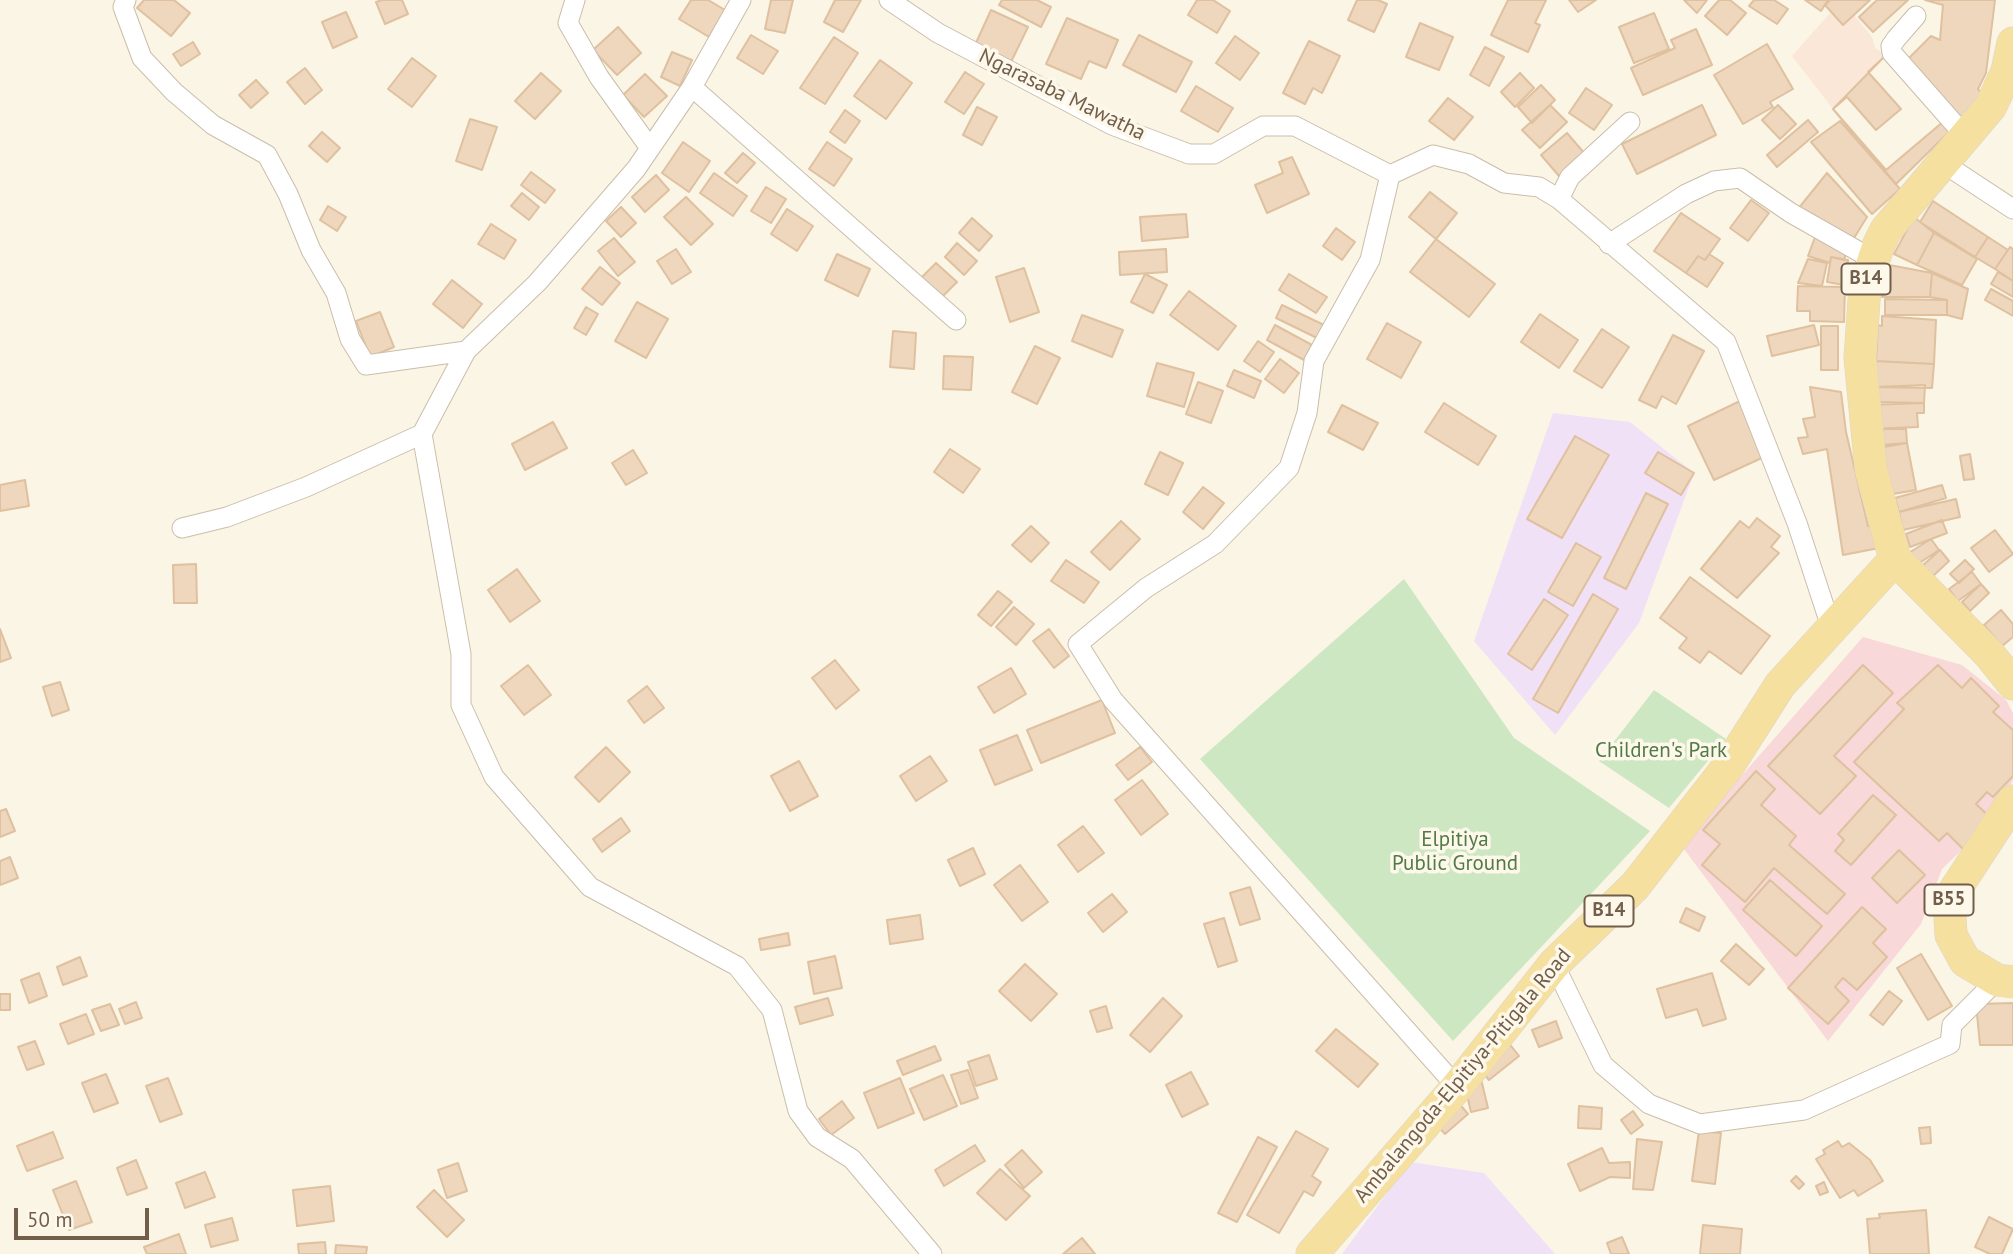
<!DOCTYPE html>
<style>
body{margin:0}
#map{position:relative;width:2013px;height:1254px;overflow:hidden;background:#faf5e4;font-family:"PT Sans",sans-serif}
canvas{display:block}
.scale{position:absolute;left:14px;top:1208px;width:135px;height:32px;box-sizing:border-box;border:4px solid #715e4b;border-top:0;padding-left:9px;font-size:21px;line-height:24px;white-space:nowrap;color:#715e4b;-webkit-text-stroke:5px #fef8ea;paint-order:stroke}
</style>
<div id="map">
<canvas width="2013" height="1254"></canvas>
<div class="scale">50 m</div>
</div>
<script>
const context = document.querySelector('canvas').getContext('2d');
context.lineJoin = 'round';
function paint(path, color) { context.fillStyle = color; context.fill(path, 'evenodd'); }
const shape = rows => new Path2D(rows.map(r => 'M' + r).join(''));
function stroke(path, color, width, dash) { context.strokeStyle = color; context.lineWidth = width; context.lineCap = dash ? 'butt' : 'round'; context.setLineDash(dash || []); context.stroke(path); }
function label(font, color, halo, rows, align = 'center') {
  context.font = font + ' "PT Sans",sans-serif'; context.lineWidth = 7; context.setLineDash([]); context.textBaseline = 'middle'; context.strokeStyle = halo; context.fillStyle = color; for (const [text, x, y, turn = 0] of rows) {
    context.save(); context.translate(x, y); context.rotate((+turn || 0) * Math.PI / 180); context.textAlign = isNaN(turn) ? turn : align; if (halo) context.strokeText(text, 0, 0); context.fillText(text, 0, 0); context.restore();
  }
}
paint(shape([
 [1831,12,1843,24,1854,15,1872,37,1875,48,1886,55,1833,109,1792,56]
]), '#fae7d8');
paint(shape([
 [1553,413,1630,422,1694,473,1639,623,1555,735,1474,641],
 [1410,1162,1484,1173,1555,1254,1342,1254]
]), '#f1e1f7');
paint(shape([
 [1863,637,1962,665,2006,700,2013,713,2013,780,1993,820,1942,869,1921,924,1828,1041,1681,845]
]), '#f8d8d8');
paint(shape([
 [1404,579,1514,738,1650,831,1453,1041,1200,759],
 [1654,690,1726,739,1669,808,1599,761]
]), '#cde7c3');
const building = shape([
 [144,0,174,0,190,13,171,36,137,8,144,0],
 [382,0,402,0,408,14,385,24,376,2,382,0],
 [691,0,708,0,725,10,709,37,679,19,691,0],
 [771,0,793,0,785,33,765,29,771,0],
 [835,0,861,0,843,32,824,22,835,0],
 [1002,0,1037,0,1051,7,1041,27,999,5,1002,0],
 [1197,0,1213,0,1230,11,1217,33,1188,15,1197,0],
 [1357,0,1378,0,1387,4,1374,32,1348,20,1357,0],
 [1508,0,1546,0,1535,23,1540,25,1528,52,1491,35,1508,0],
 [1569,0,1596,0,1578,12,1569,0],
 [1684,0,1707,0,1697,13,1684,0],
 [1719,0,1730,0,1746,13,1727,35,1705,16,1719,0],
 [1754,0,1774,0,1788,9,1777,24,1749,6,1754,0],
 [1805,0,1828,0,1821,11,1805,0],
 [1830,0,1870,0,1843,25,1825,5,1830,0],
 [1877,0,1908,0,1873,32,1859,17,1877,0],
 [1925,0,1995,0,1986,73,1978,89,1982,94,1961,119,1904,63,1931,36,1940,40,1943,5,1925,0],
 [991,10,1028,27,1011,62,975,45,991,10],
 [346,12,357,37,333,48,322,22,346,12],
 [1654,13,1669,49,1634,63,1619,27,1654,13],
 [1067,18,1118,40,1106,68,1089,61,1081,79,1046,64,1067,18],
 [1420,23,1453,37,1439,70,1406,57,1420,23],
 [618,27,641,53,617,75,593,50,618,27],
 [1696,29,1712,65,1643,95,1631,68,1675,48,1671,40,1696,29],
 [751,35,778,51,763,74,737,58,751,35],
 [1139,35,1192,62,1176,92,1123,65,1139,35],
 [1235,36,1259,53,1240,80,1216,63,1235,36],
 [834,37,858,53,825,104,800,88,834,37],
 [1309,41,1340,56,1322,93,1313,88,1305,104,1283,93,1309,41],
 [193,42,200,54,181,66,173,54,193,42],
 [1767,44,1793,89,1770,102,1773,107,1743,124,1714,75,1767,44],
 [1485,47,1504,57,1489,86,1470,75,1485,47],
 [672,52,692,60,680,86,661,77,672,52],
 [1886,55,1944,121,1886,170,1833,109,1847,97,1876,130,1901,109,1868,72,1886,55],
 [1886,55,1950,131,1896,184,1833,109,1886,55],
 [412,58,436,76,412,107,388,89,412,58],
 [880,60,912,83,886,119,854,96,880,60],
 [305,68,322,90,305,104,287,82,305,68],
 [965,72,984,84,964,114,945,102,965,72],
 [541,73,561,91,535,119,515,101,541,73],
 [1520,73,1534,88,1515,107,1501,92,1520,73],
 [645,74,667,96,644,117,623,95,645,74],
 [256,80,268,93,251,108,239,95,256,80],
 [1541,85,1555,100,1532,123,1518,107,1541,85],
 [1196,86,1233,108,1218,132,1181,111,1196,86],
 [1586,88,1612,105,1594,130,1569,113,1586,88],
 [1448,98,1473,117,1454,140,1429,121,1448,98],
 [1550,105,1567,122,1540,148,1522,130,1550,105],
 [1702,105,1716,135,1637,174,1622,144,1702,105],
 [1778,105,1796,124,1780,139,1762,120,1778,105],
 [977,107,997,117,982,145,963,135,977,107],
 [845,110,860,121,845,143,830,132,845,110],
 [470,119,497,127,482,170,456,161,470,119],
 [1808,120,1818,132,1777,167,1767,155,1808,120],
 [1840,121,1900,189,1872,214,1811,142,1840,121],
 [322,132,340,148,327,162,309,146,322,132],
 [1567,133,1585,154,1559,176,1541,155,1567,133],
 [683,142,710,161,689,192,662,173,683,142],
 [827,142,852,159,834,186,809,169,827,142],
 [743,153,755,163,737,183,725,173,743,153],
 [1292,157,1309,194,1267,213,1255,185,1283,173,1279,162,1292,157],
 [531,172,555,190,545,203,521,185,531,172],
 [714,173,747,196,733,216,700,193,714,173],
 [1827,173,1867,217,1854,238,1798,209,1827,173],
 [656,175,669,190,645,212,632,197,656,175],
 [766,187,786,199,771,223,751,211,766,187],
 [1430,192,1457,213,1436,239,1409,217,1430,192],
 [522,193,539,207,529,220,511,206,522,193],
 [686,197,713,224,691,245,664,217,686,197],
 [1751,200,1769,213,1748,241,1730,228,1751,200],
 [1933,201,1988,237,1975,257,1920,222,1933,201],
 [328,206,346,217,337,231,320,220,328,206],
 [621,207,636,223,621,237,606,221,621,207],
 [787,209,813,226,797,251,771,234,787,209],
 [1681,213,1720,239,1705,260,1698,256,1686,273,1654,251,1681,213],
 [1186,214,1188,237,1142,241,1140,217,1186,214],
 [1914,217,1934,233,1917,265,1894,254,1914,217],
 [972,218,992,236,979,251,959,233,972,218],
 [491,224,516,240,504,259,478,244,491,224],
 [1336,228,1355,242,1342,260,1323,246,1336,228],
 [1817,232,1848,248,1844,260,1831,257,1830,263,1808,256,1817,232],
 [1934,233,1977,259,1962,285,1917,265,1934,233],
 [1988,237,2008,250,1995,269,1975,257,1988,237],
 [614,238,635,262,618,276,598,251,614,238],
 [1436,239,1495,284,1469,317,1410,272,1436,239],
 [957,243,977,261,964,275,945,257,957,243],
 [2010,247,2013,249,2013,281,1995,269,2010,247],
 [676,249,691,272,672,284,657,261,676,249],
 [1166,249,1167,272,1120,275,1119,252,1166,249],
 [837,254,870,269,858,296,825,280,837,254],
 [1709,254,1723,263,1707,287,1686,273,1698,256,1705,260,1709,254],
 [1831,257,1848,260,1844,285,1827,282,1831,257],
 [1808,259,1827,263,1822,286,1798,283,1808,259],
 [936,263,957,282,942,297,921,278,936,263],
 [1889,265,1932,273,1930,297,1882,297,1889,265],
 [600,267,620,283,602,305,582,289,600,267],
 [1024,268,1039,312,1010,322,996,277,1024,268],
 [1998,272,2013,281,2013,297,1991,284,1998,272],
 [1932,273,1968,289,1962,319,1947,315,1947,300,1930,297,1932,273],
 [1145,274,1167,285,1153,313,1131,302,1145,274],
 [1289,274,1327,297,1316,313,1279,290,1289,274],
 [452,280,482,304,463,328,433,304,452,280],
 [1798,286,1845,287,1844,322,1810,321,1810,311,1797,311,1798,286],
 [1991,289,2013,301,2013,316,1985,300,1991,289],
 [1189,291,1236,326,1218,350,1170,315,1189,291],
 [1885,299,1947,300,1947,315,1885,315,1885,299],
 [637,302,668,319,646,358,615,341,637,302],
 [1282,305,1324,325,1317,338,1276,318,1282,305],
 [586,307,598,314,586,335,574,328,586,307],
 [380,312,394,347,370,357,356,321,380,312],
 [1540,314,1578,340,1559,368,1521,342,1540,314],
 [1082,315,1123,330,1112,357,1072,341,1082,315],
 [1882,316,1936,320,1934,364,1876,361,1878,325,1882,326,1882,316],
 [1387,323,1421,342,1401,378,1367,359,1387,323],
 [1275,325,1312,345,1304,360,1267,340,1275,325],
 [1814,325,1819,345,1772,356,1767,336,1814,325],
 [1821,326,1838,326,1838,370,1821,370,1821,326],
 [1602,329,1629,347,1602,388,1574,371,1602,329],
 [893,331,916,333,914,369,890,367,893,331],
 [1673,335,1704,351,1676,404,1662,396,1656,408,1639,400,1673,335],
 [1258,341,1274,352,1260,372,1244,361,1258,341],
 [1035,346,1060,358,1037,404,1012,392,1035,346],
 [944,356,973,357,971,390,943,389,944,356],
 [1280,359,1299,373,1284,393,1265,379,1280,359],
 [1873,361,1934,364,1932,388,1874,387,1873,361],
 [1157,363,1194,373,1184,407,1147,396,1157,363],
 [1234,370,1261,381,1254,398,1227,386,1234,370],
 [1198,382,1223,391,1211,423,1186,414,1198,382],
 [1925,385,1924,403,1875,402,1874,387,1925,385],
 [1810,387,1841,392,1846,432,1868,526,1874,527,1879,548,1843,555,1827,449,1803,454,1798,438,1808,437,1803,419,1815,417,1810,387],
 [1740,401,1766,456,1714,480,1688,426,1740,401],
 [1444,403,1496,436,1478,465,1425,432,1444,403],
 [1924,403,1924,413,1917,413,1918,427,1869,429,1868,405,1924,403],
 [1342,405,1378,423,1363,450,1328,432,1342,405],
 [553,422,567,448,525,470,512,444,553,422],
 [1883,429,1906,429,1907,443,1882,445,1883,429],
 [1575,436,1609,455,1562,538,1527,519,1575,436],
 [1907,443,1916,490,1887,495,1878,448,1907,443],
 [950,449,980,469,963,493,934,472,950,449],
 [633,450,647,473,626,485,612,463,633,450],
 [1160,452,1183,463,1168,495,1145,484,1160,452],
 [1658,452,1694,473,1681,495,1645,473,1658,452],
 [1970,454,1974,479,1964,480,1960,456,1970,454],
 [25,480,29,506,0,511,0,485,25,480],
 [1942,485,1946,498,1899,512,1895,498,1942,485],
 [1203,487,1224,503,1203,529,1183,512,1203,487],
 [1646,493,1668,504,1626,589,1604,578,1646,493],
 [1956,499,1960,517,1903,530,1899,512,1956,499],
 [1757,518,1780,536,1771,547,1779,553,1737,598,1701,569,1740,521,1749,528,1757,518],
 [1942,520,1947,533,1910,547,1906,534,1942,520],
 [1121,521,1140,539,1110,570,1091,552,1121,521],
 [1031,526,1049,543,1031,562,1012,545,1031,526],
 [1995,530,2013,554,1989,572,1971,548,1995,530],
 [1931,539,1939,550,1915,566,1907,554,1931,539],
 [1576,543,1601,557,1573,606,1548,592,1576,543],
 [1940,550,1949,561,1932,577,1922,566,1940,550],
 [1066,560,1099,582,1084,603,1051,581,1066,560],
 [1965,560,1974,569,1959,583,1950,574,1965,560],
 [196,564,197,603,174,603,173,565,196,564],
 [517,569,540,601,510,622,488,590,517,569],
 [1972,572,1981,584,1958,601,1949,589,1972,572],
 [1690,577,1770,636,1741,674,1709,651,1700,663,1679,648,1687,638,1660,618,1690,577],
 [1981,584,1989,593,1970,611,1962,602,1981,584],
 [998,591,1012,602,991,626,978,615,998,591],
 [1593,594,1618,609,1558,713,1533,699,1593,594],
 [1544,599,1568,615,1532,670,1508,654,1544,599],
 [1014,607,1034,624,1016,645,996,627,1014,607],
 [2001,610,2013,624,2013,637,2002,646,1984,625,2001,610],
 [0,629,11,658,0,662,0,629],
 [1049,629,1069,656,1054,668,1033,641,1049,629],
 [835,660,859,690,836,709,812,678,835,660],
 [528,665,551,695,524,715,501,686,528,665],
 [1863,665,1893,693,1834,756,1856,776,1820,814,1768,766,1863,665],
 [1938,665,1962,688,1971,678,1999,706,1993,712,2013,730,2013,776,1993,797,1987,792,1976,804,1993,820,1964,850,1947,833,1939,841,1854,762,1904,709,1897,703,1938,665],
 [1011,668,1026,694,994,713,978,687,1011,668],
 [60,682,69,710,52,716,43,687,60,682],
 [647,686,664,708,644,723,628,701,647,686],
 [1102,700,1115,733,1041,763,1027,730,1102,700],
 [1017,735,1032,770,995,785,980,750,1017,735],
 [606,747,630,772,599,802,575,777,606,747],
 [1140,747,1152,762,1128,780,1116,765,1140,747],
 [930,756,947,781,916,801,900,776,930,756],
 [799,761,818,796,790,811,771,776,799,761],
 [1756,771,1775,789,1761,805,1796,836,1789,845,1845,894,1827,914,1774,868,1745,902,1702,865,1720,844,1703,830,1756,771],
 [1142,780,1168,814,1141,835,1115,800,1142,780],
 [1873,795,1896,815,1851,865,1835,851,1844,840,1838,834,1873,795],
 [6,809,15,831,0,837,0,811,6,809],
 [621,818,630,831,602,852,593,839,621,818],
 [1083,826,1104,853,1078,872,1058,845,1083,826],
 [973,848,985,874,960,886,948,860,973,848],
 [1899,850,1925,875,1897,903,1872,878,1899,850],
 [10,857,18,878,0,885,0,861,10,857],
 [1020,865,1048,902,1022,921,994,885,1020,865],
 [1770,880,1822,926,1796,956,1743,910,1770,880],
 [1250,887,1260,919,1240,925,1230,893,1250,887],
 [1112,894,1127,912,1103,932,1088,913,1112,894],
 [1862,907,1886,929,1873,943,1887,957,1857,990,1843,978,1835,987,1849,1001,1828,1024,1788,988,1862,907],
 [1686,908,1705,917,1699,931,1680,922,1686,908],
 [920,915,923,939,890,944,887,920,920,915],
 [1224,918,1237,961,1218,967,1204,924,1224,918],
 [788,933,790,945,761,950,759,939,788,933],
 [1736,944,1764,969,1749,985,1721,961,1736,944],
 [1921,954,1952,1006,1928,1020,1897,968,1921,954],
 [835,956,842,988,814,994,808,962,835,956],
 [80,957,87,976,63,985,57,967,80,957],
 [1025,964,1057,994,1031,1021,999,991,1025,964],
 [39,973,47,996,29,1003,21,980,39,973],
 [1712,973,1726,1019,1703,1026,1697,1009,1666,1018,1657,989,1712,973],
 [1889,991,1902,1001,1883,1025,1870,1015,1889,991],
 [0,994,10,994,10,1010,0,1010,0,994],
 [828,998,833,1015,800,1024,795,1007,828,998],
 [1163,998,1182,1016,1150,1052,1130,1035,1163,998],
 [136,1002,142,1018,125,1024,119,1009,136,1002],
 [2013,1003,2013,1045,1980,1045,1976,1004,2013,1003],
 [110,1004,119,1025,101,1031,92,1010,110,1004],
 [1106,1006,1112,1028,1097,1032,1090,1011,1106,1006],
 [86,1014,94,1034,68,1044,60,1024,86,1014],
 [1556,1021,1562,1038,1539,1047,1532,1030,1556,1021],
 [1336,1029,1378,1064,1358,1087,1316,1051,1336,1029],
 [35,1041,44,1064,27,1070,18,1047,35,1041],
 [1508,1042,1519,1056,1489,1080,1477,1066,1508,1042],
 [935,1046,941,1060,903,1075,897,1061,935,1046],
 [989,1055,997,1079,976,1086,968,1062,989,1055],
 [968,1070,978,1098,961,1104,951,1075,968,1070],
 [1191,1072,1208,1104,1182,1117,1166,1085,1191,1072],
 [106,1074,118,1103,94,1112,82,1083,106,1074],
 [943,1075,957,1106,924,1120,910,1089,943,1075],
 [168,1078,182,1114,160,1122,146,1086,168,1078],
 [900,1078,914,1113,878,1128,864,1093,900,1078],
 [1481,1079,1488,1108,1471,1112,1464,1083,1481,1079],
 [1456,1100,1468,1114,1445,1134,1433,1121,1456,1100],
 [842,1101,854,1118,831,1135,819,1119,842,1101],
 [1579,1106,1602,1108,1601,1129,1578,1128,1579,1106],
 [1633,1111,1643,1125,1631,1134,1621,1120,1633,1111],
 [1930,1127,1931,1143,1921,1144,1919,1128,1930,1127],
 [1296,1131,1328,1149,1312,1176,1321,1182,1313,1196,1304,1191,1279,1233,1247,1215,1296,1131],
 [1699,1131,1721,1133,1715,1184,1692,1181,1699,1131],
 [53,1132,63,1158,27,1171,17,1146,53,1132],
 [1258,1137,1277,1147,1237,1222,1218,1213,1258,1137],
 [1637,1139,1662,1142,1653,1190,1633,1189,1637,1139],
 [1838,1141,1842,1147,1849,1143,1870,1160,1883,1181,1858,1196,1854,1190,1840,1198,1816,1159,1825,1154,1823,1150,1838,1141],
 [975,1145,985,1161,944,1186,935,1170,975,1145],
 [1602,1148,1609,1163,1630,1162,1630,1178,1610,1177,1580,1191,1568,1164,1602,1148],
 [1022,1150,1042,1172,1024,1188,1005,1165,1022,1150],
 [136,1160,147,1188,127,1195,117,1168,136,1160],
 [458,1163,467,1191,447,1198,438,1170,458,1163],
 [1000,1169,1030,1196,1006,1220,977,1193,1000,1169],
 [205,1172,215,1197,185,1208,176,1183,205,1172],
 [1796,1176,1804,1184,1799,1189,1791,1181,1796,1176],
 [76,1181,92,1222,69,1230,53,1190,76,1181],
 [1824,1182,1828,1192,1820,1195,1816,1186,1824,1182],
 [330,1186,334,1221,297,1226,293,1190,330,1186],
 [434,1190,464,1220,447,1237,417,1207,434,1190],
 [1926,1210,1929,1254,1870,1254,1867,1219,1880,1218,1879,1214,1926,1210],
 [1989,1217,2013,1229,2002,1254,1990,1254,1975,1247,1989,1217],
 [232,1218,238,1240,211,1247,205,1225,232,1218],
 [1703,1225,1742,1229,1740,1254,1700,1254,1703,1225],
 [179,1234,186,1254,147,1254,144,1247,179,1234],
 [1622,1237,1629,1254,1611,1254,1607,1243,1622,1237],
 [1082,1238,1095,1254,1063,1254,1082,1238],
 [325,1242,326,1254,299,1254,298,1244,325,1242],
 [336,1245,367,1247,366,1254,335,1254,336,1245]
]);
paint(building, '#eed7bd');
stroke(building, '#dfc09f', 2);
const street = shape([
 [126,0,123,7,142,58,174,92,213,125,267,155,288,194,311,250,336,293,350,339,366,365,466,351],
 [575,0,568,23,599,77,650,148],
 [889,0,938,33,1112,125,1189,154,1214,154,1263,126,1295,126,1390,175,1433,155,1469,164,1504,183,1539,187,1559,199,1726,342,1797,523,1832,630],
 [1916,16,1896,39,1891,46,1892,53,1966,137],
 [692,87,956,320],
 [1943,163,2013,209],
 [1390,175,1370,260,1314,361,1307,413,1289,468,1215,544,1146,588,1078,644,1113,700,1457,1087],
 [1559,199,1570,177,1630,122],
 [1609,244,1686,194,1714,181,1740,178,1791,213,1872,259],
 [422,434,461,654,461,705,494,777,590,887,737,966,772,1010,798,1111,817,1137,852,1159,932,1254],
 [182,528,227,517,306,487,422,434,466,351,537,283,636,169,692,87,741,0],
 [1554,964,1603,1065,1649,1104,1700,1124,1804,1110,1950,1044,1952,1025,1997,980]
]);
const primary = shape([
 [2013,43,2007,71,1991,106,1886,230,1879,244,1865,286,1860,358,1871,470,1895,559,1989,654,2013,684],
 [2013,801,1949,899,1951,935,1965,961,1997,980,2013,982],
 [1312,1254,1457,1087,1554,964,1635,886,1729,765,1780,685,1895,559]
]);
stroke(street, '#cbbdab', 21);
stroke(primary, '#dad5d0', 33);
stroke(street, '#fff', 19);
stroke(primary, '#f5e0a0', 32);
for (const [x, y, w] of [
 [1866,279,49],
 [1949,900,49],
 [1609,911,49]
]) { const box = new Path2D(); box.roundRect(x - w / 2, y - 15.5, w, 31, 5); context.fillStyle = '#fef8ea'; context.fill(box); stroke(box, '#715e4b', 2); }
label('bold 19px', '#715e4b', null, [
 ["B14",1866,279],
 ["B55",1949,900],
 ["B14",1609,911]
]);
label('21px', '#715e4b', '#fef8ea', [
 ["Ngarasaba Mawatha",1062,95,26],
 ["Ambalangoda-Elpitiya-Pitigala Road",1463,1076,-50]
]);
label('21px', '#507b47', '#fef8ea', [
 ["Children's Park",1661,751],
 ["Elpitiya",1455,840],
 ["Public Ground",1455,864]
]);
</script>
